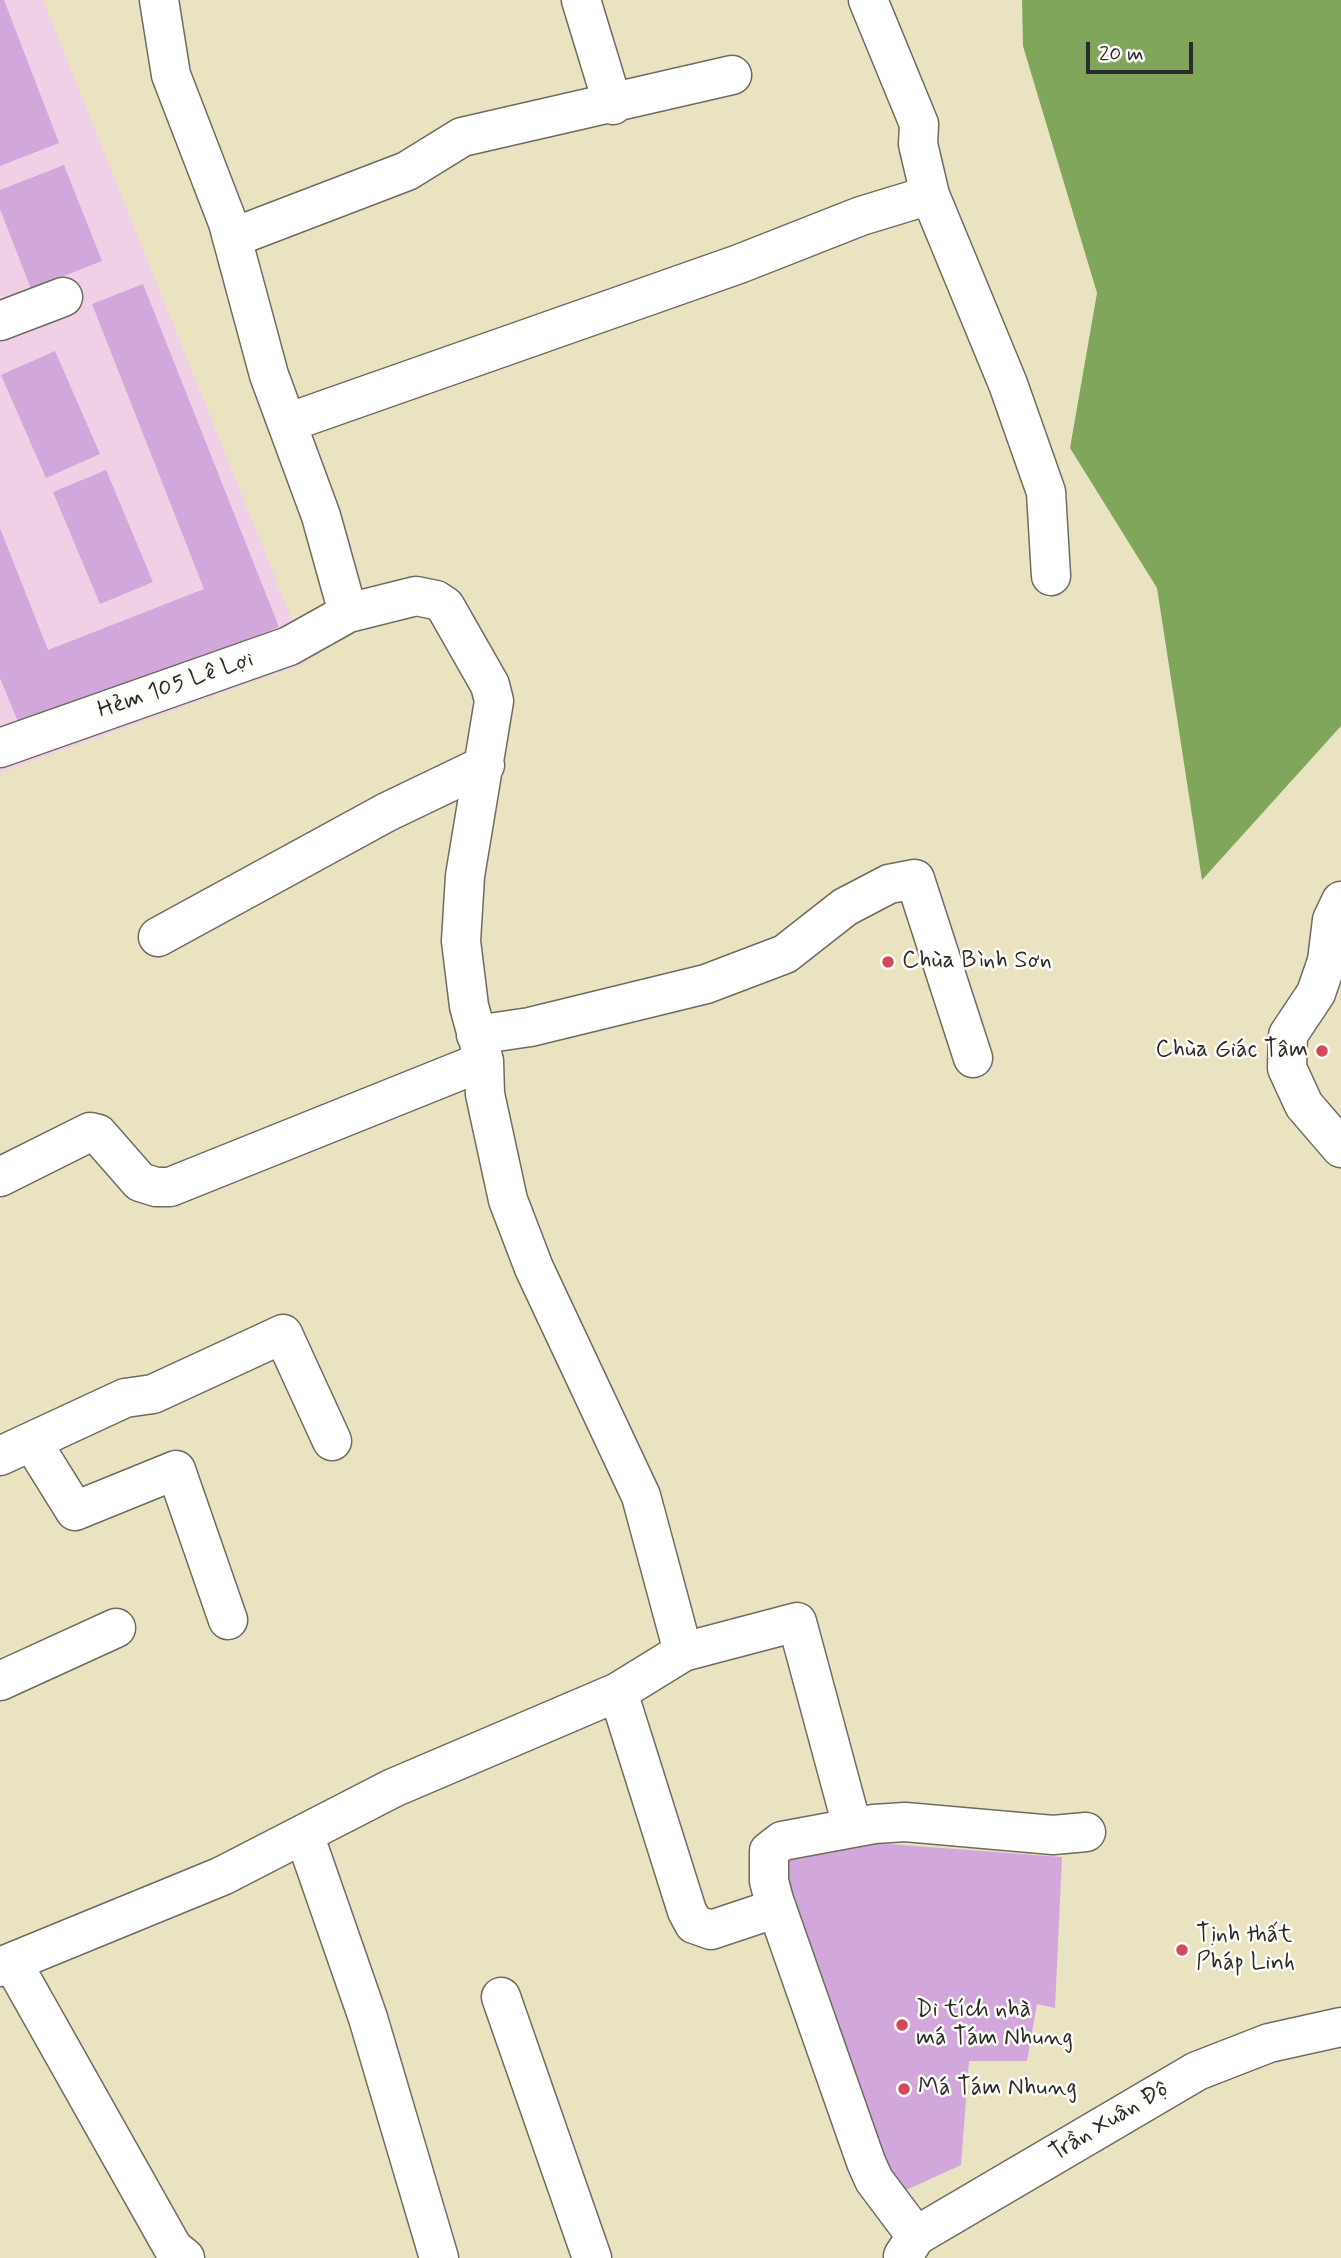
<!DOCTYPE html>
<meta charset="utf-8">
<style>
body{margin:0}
#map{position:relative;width:1341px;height:2258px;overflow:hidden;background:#eae3c2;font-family:Mynerve,sans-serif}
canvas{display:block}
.scale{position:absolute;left:1086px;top:42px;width:107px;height:32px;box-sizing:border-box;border:4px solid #2b2b2b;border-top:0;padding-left:9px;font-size:21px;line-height:24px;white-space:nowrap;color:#2b2b2b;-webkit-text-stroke:5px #fdfcf7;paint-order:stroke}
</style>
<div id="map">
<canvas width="1341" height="2258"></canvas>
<div class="scale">20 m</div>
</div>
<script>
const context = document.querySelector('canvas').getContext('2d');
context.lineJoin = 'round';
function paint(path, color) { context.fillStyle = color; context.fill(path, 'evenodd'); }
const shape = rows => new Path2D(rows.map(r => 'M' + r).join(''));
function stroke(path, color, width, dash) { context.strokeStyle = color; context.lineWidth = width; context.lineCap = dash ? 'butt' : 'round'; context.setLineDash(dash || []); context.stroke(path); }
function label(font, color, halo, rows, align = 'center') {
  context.font = font + ' Mynerve,sans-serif'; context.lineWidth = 5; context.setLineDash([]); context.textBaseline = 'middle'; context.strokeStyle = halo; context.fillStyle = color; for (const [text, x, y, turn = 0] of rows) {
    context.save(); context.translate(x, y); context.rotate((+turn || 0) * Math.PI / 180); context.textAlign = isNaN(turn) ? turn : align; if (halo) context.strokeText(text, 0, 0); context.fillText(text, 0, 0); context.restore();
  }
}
paint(shape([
 [0,0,43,0,309,662,0,773]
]), '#efd0e6');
paint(shape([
 [1022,0,1341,0,1341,726,1202,880,1157,588,1070,448,1097,293,1023,46]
]), '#80a65c');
paint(shape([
 [0,0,4,0,59,143,0,166],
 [64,165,102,261,31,289,0,209,0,190],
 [143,284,279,627,21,729,0,678,0,528,48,650,204,589,92,304],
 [55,351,100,454,46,478,1,375],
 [106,470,153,582,100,604,53,492],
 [862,1842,1062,1857,1055,2008,1037,2004,1027,2061,969,2061,961,2165,869,2207,758,1886,776,1847]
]), '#d2a7db');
const minor = shape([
 [159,0,171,75,228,223,269,375,321,516,348,613],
 [581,0,613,105],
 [868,0,919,124,918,144,930,195,1008,384,1046,492,1051,576],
 [232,238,407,171,462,137,732,75],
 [0,321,63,297],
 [287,423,739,264,861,216,930,195],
 [0,748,289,646,348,613,416,596,436,600,445,606,490,685,494,701,465,876,461,941,469,1006,484,1061,485,1094,508,1200,534,1268,641,1496,683,1652,618,1692,393,1788,222,1876,0,1967],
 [1341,901,1332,920,1327,961,1316,993,1288,1035,1287,1068,1304,1105,1341,1148],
 [158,937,387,812,485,765],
 [476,1035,530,1027,706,984,785,954,845,907,889,884,915,879,973,1058],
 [0,1177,90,1132,98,1134,140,1182,156,1187,170,1187,484,1061],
 [32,1442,75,1511,176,1470,228,1620],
 [0,1456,125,1398,153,1394,283,1334,332,1441],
 [683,1652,797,1622,852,1826],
 [0,1681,116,1628],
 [618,1692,687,1911,694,1924,711,1930,777,1908],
 [304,1834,368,2018,439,2258],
 [12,1962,173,2248,185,2258],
 [501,1997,592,2258],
 [916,2236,874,2180,866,2162,774,1900,769,1881,769,1851,782,1841,874,1824,905,1822,1053,1835,1086,1832],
 [903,2256,916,2236,1197,2071,1269,2043,1341,2027]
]);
stroke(minor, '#6e6b60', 41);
stroke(minor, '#fff', 38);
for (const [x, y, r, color] of [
 [888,962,7,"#d1495b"],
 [1322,1051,7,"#d1495b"],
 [1182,1950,7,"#d1495b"],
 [902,2025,7,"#d1495b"],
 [904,2089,7,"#d1495b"]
]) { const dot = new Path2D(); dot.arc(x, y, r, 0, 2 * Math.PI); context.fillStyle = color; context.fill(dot); stroke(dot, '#fdfcf7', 2.5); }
label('24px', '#2b2b2b', '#fdfcf7', [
 ["Hẻm 105 Lê Lợi",176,686,-19],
 ["Trần Xuân Độ",1110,2122,-31]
]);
label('24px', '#2b2b2b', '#fdfcf7', [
 ["Chùa Bình Sơn",902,962],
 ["Chùa Giác Tâm",1308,1051,"right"],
 ["Tịnh thất",1196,1936],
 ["Pháp Linh",1196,1964],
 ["Di tích nhà",916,2011],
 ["má Tám Nhung",916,2039],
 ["Má Tám Nhung",918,2089]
], 'left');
</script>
